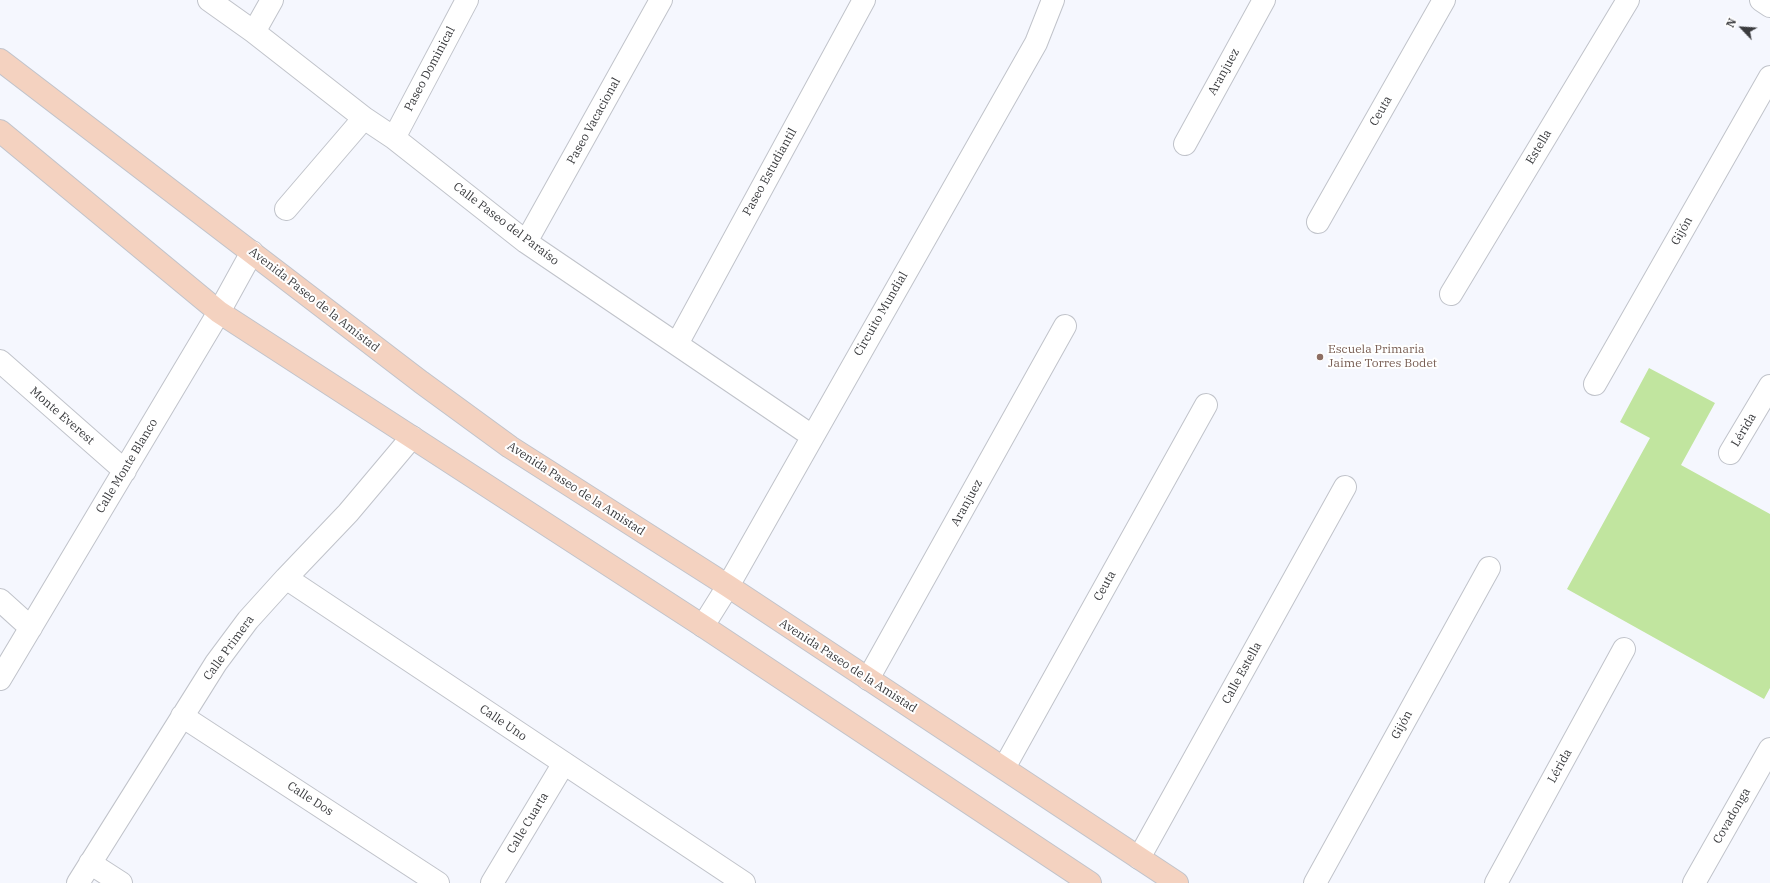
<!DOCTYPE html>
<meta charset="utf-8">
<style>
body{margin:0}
#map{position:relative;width:1770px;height:883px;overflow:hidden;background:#f5f7fe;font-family:"IBM Plex Serif",serif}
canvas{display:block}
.north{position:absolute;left:1722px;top:8px;width:40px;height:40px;-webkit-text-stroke:3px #fff;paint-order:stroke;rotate:295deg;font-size:11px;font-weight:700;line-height:16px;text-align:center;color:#3a3b3e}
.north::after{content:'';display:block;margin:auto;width:14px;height:18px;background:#3a3b3e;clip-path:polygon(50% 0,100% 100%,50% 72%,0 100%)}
</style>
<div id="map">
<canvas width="1770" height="883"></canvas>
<div class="north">N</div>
</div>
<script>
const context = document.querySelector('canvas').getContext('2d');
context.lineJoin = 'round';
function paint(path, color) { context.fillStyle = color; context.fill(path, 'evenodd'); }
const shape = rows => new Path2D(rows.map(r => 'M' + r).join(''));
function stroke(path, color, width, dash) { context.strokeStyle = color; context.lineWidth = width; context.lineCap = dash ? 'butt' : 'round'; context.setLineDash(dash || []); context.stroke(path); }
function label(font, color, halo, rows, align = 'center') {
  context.font = font + ' "IBM Plex Serif",serif'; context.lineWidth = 4; context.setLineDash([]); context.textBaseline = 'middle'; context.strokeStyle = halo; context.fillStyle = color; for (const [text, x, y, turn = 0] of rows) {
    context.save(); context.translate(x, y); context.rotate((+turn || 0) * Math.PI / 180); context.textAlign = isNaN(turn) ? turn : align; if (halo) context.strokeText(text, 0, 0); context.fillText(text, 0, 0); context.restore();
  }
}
paint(shape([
 [1649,368,1715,403,1681,465,1770,514,1770,688,1764,699,1567,589,1650,438,1620,422]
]), '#c1e59f');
const street = shape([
 [209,0,254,32,364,118,394,138,526,242,812,436],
 [1761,0,1770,6],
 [254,32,272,0],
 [394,138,467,0],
 [1185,144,1264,0],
 [286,209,364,118],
 [1318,222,1444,0],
 [526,242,661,0],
 [1451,294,1628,0],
 [677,344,864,0],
 [0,361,125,471],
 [1595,384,1770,77],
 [1730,453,1770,386],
 [286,578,744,883],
 [0,600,31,628],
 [703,626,728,586,1036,43,1053,0],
 [0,679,219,312,252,252],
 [868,679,1065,326],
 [182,716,438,883],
 [1004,768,1206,405],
 [1139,858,1345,487],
 [90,863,121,883],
 [78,883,216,663,248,620,286,578,348,513,412,437],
 [492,883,564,763],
 [1315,883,1489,568],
 [1496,883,1624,649],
 [1694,883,1770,749]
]);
const secondary = shape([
 [0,60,421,382,510,447,728,586,1177,883],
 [0,131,219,312,703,626,1090,883]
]);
stroke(street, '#c0c3ca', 24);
stroke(secondary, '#c0c3ca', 24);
stroke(street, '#fff', 22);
stroke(secondary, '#f4d2c0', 22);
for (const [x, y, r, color] of [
 [1320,357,4,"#8d6e63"]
]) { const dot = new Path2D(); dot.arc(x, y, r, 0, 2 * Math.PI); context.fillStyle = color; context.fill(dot); stroke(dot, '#fff', 1.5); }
label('12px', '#3a3b3e', '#fff', [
 ["Paseo Dominical",430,69,-62],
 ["Aranjuez",1224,72,-61],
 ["Ceuta",1381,111,-60],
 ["Paseo Vacacional",594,121,-61],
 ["Estella",1539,147,-59],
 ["Paseo Estudiantil",770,172,-61],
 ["Calle Paseo del Paraíso",506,224,37],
 ["Gijón",1682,231,-60],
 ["Avenida Paseo de la Amistad",314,300,38],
 ["Circuito Mundial",881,314,-60],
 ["Monte Everest",62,416,41],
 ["Lérida",1744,430,-59],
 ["Calle Monte Blanco",127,466,-59],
 ["Avenida Paseo de la Amistad",576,489,33],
 ["Aranjuez",967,503,-61],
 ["Ceuta",1105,586,-61],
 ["Calle Primera",229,648,-54],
 ["Avenida Paseo de la Amistad",848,666,33],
 ["Calle Estella",1242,673,-61],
 ["Calle Uno",503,723,34],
 ["Gijón",1402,725,-61],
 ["Lérida",1560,766,-61],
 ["Calle Dos",310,799,33],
 ["Covadonga",1732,816,-60],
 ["Calle Cuarta",528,823,-59]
]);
label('12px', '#785e54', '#fff', [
 ["Escuela Primaria",1328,350],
 ["Jaime Torres Bodet",1328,364]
], 'left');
</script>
